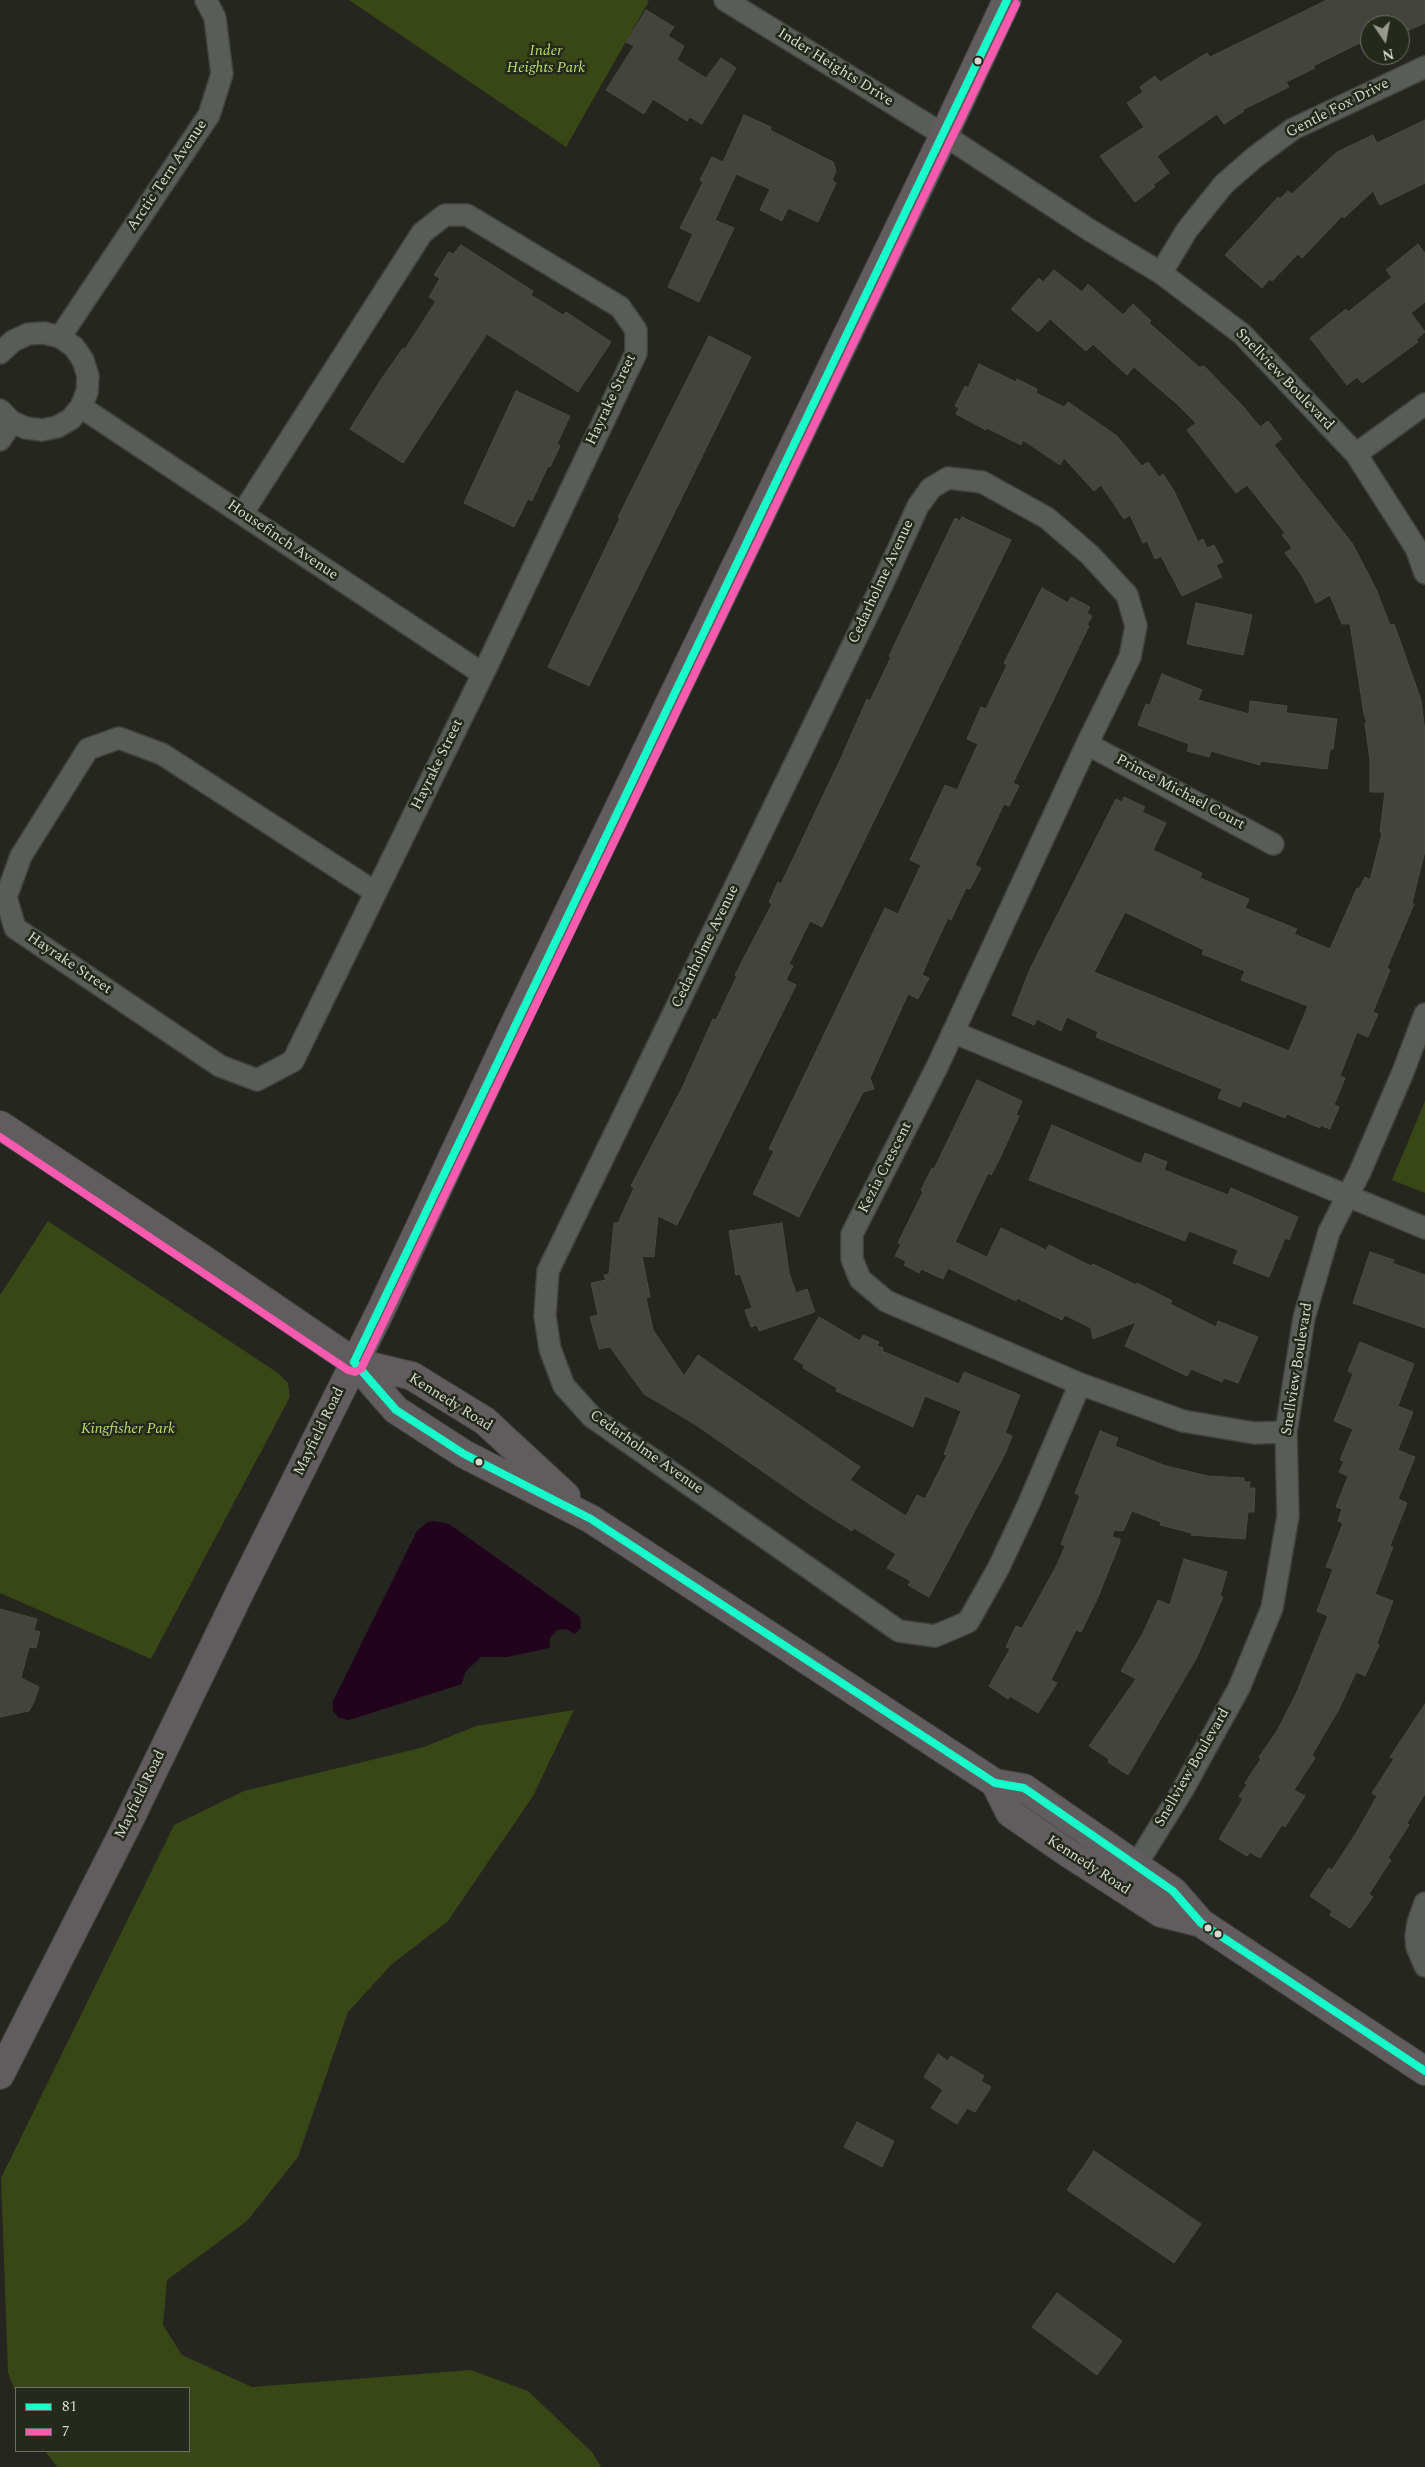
<!DOCTYPE html>
<style>
body{margin:0}
#map{position:relative;width:1425px;height:2467px;overflow:hidden;background:#24261f;font-family:Spectral,serif}
canvas{display:block}
.legend{position:absolute;left:15px;top:2387px;width:175px;height:65px;box-sizing:border-box;background:#25291c;border:1px solid #6c6f64;margin:0;padding:6px 9px;list-style:none;font-size:15px;color:#d6d9d0}
.legend li{display:flex;align-items:center;gap:10px;height:25px}
.legend b{width:25px;border:1px solid #6c6f64}
.north{position:absolute;left:1360px;top:15px;width:50px;height:50px;box-sizing:border-box;background:#25291c;border:1px solid #6c6f64;border-radius:50%;rotate:168deg;font-size:14px;font-weight:700;line-height:20px;text-align:center;color:#d6d9d0}
.north::after{content:'';display:block;margin:auto;width:18px;height:22px;background:#989a92;clip-path:polygon(50% 0,100% 100%,50% 72%,0 100%)}
</style>
<div id="map">
<canvas width="1425" height="2467"></canvas>
<ul class="legend">
<li><b style="height:6px;background:#17ffcb"></b>81</li>
<li><b style="height:6px;background:#f75aaf"></b>7</li>
</ul>
<div class="north">N</div>
</div>
<script>
const context = document.querySelector('canvas').getContext('2d');
context.lineJoin = 'round';
function paint(path, color) { context.fillStyle = color; context.fill(path, 'evenodd'); }
const shape = rows => new Path2D(rows.map(r => 'M' + r).join(''));
function stroke(path, color, width, dash) { context.strokeStyle = color; context.lineWidth = width; context.lineCap = dash ? 'butt' : 'round'; context.setLineDash(dash || []); context.stroke(path); }
function label(font, color, halo, rows, align = 'center') {
  context.font = font + ' Spectral,serif'; context.lineWidth = 5; context.setLineDash([]); context.textBaseline = 'middle'; context.strokeStyle = halo; context.fillStyle = color; for (const [text, x, y, turn = 0] of rows) {
    context.save(); context.translate(x, y); context.rotate((+turn || 0) * Math.PI / 180); context.textAlign = isNaN(turn) ? turn : align; if (halo) context.strokeText(text, 0, 0); context.fillText(text, 0, 0); context.restore();
  }
}
paint(shape([
 [349,0,647,0,649,1,566,147],
 [1425,1101,1425,1193,1392,1180],
 [48,1221,278,1373,288,1383,290,1397,151,1659,0,1593,0,1295],
 [574,1710,533,1796,448,1921,391,1965,348,2012,298,2157,247,2221,167,2280,163,2325,182,2355,252,2387,471,2370,528,2391,592,2452,601,2467,57,2467,45,2451,189,2451,189,2388,16,2388,16,2393,8,2373,1,2178,174,1825,244,1791,424,1747,476,1726]
]), '#394615');
paint(shape([
 [435,1521,449,1524,580,1617,581,1628,575,1634,566,1629,557,1630,550,1638,550,1647,545,1649,507,1657,481,1657,465,1672,462,1684,349,1720,339,1718,333,1711,333,1701,417,1531,428,1522]
]), '#21041c');
const building = shape([
 [1327,0,1425,0,1425,23,1400,34,1400,23,1396,25,1370,25,1370,38,1313,66,1315,68,1286,82,1289,87,1242,110,1244,111,1224,124,1217,114,1157,156,1169,173,1153,185,1155,187,1135,202,1100,156,1144,127,1127,103,1143,92,1140,87,1155,76,1160,82,1207,53,1210,57,1327,0],
 [646,10,674,27,668,36,684,46,677,60,706,78,721,58,736,68,702,124,690,117,687,121,653,99,644,114,606,90,634,46,626,42,646,10],
 [744,115,771,127,770,130,833,162,836,171,832,180,836,183,818,222,788,208,782,221,760,210,770,189,736,174,715,220,734,228,699,302,668,287,693,234,680,228,703,182,700,180,712,157,723,162,744,115],
 [1425,120,1425,183,1380,205,1373,191,1344,218,1342,216,1302,258,1298,254,1272,281,1270,279,1262,288,1225,255,1278,197,1280,199,1288,191,1292,194,1337,152,1373,135,1377,143,1425,120],
 [1418,244,1425,253,1425,302,1411,313,1425,332,1416,340,1418,342,1362,383,1357,377,1347,385,1310,338,1346,309,1348,312,1392,277,1386,270,1418,244],
 [461,245,533,291,531,295,563,315,566,312,611,342,578,392,487,334,403,463,350,429,380,381,403,348,405,349,436,301,429,297,440,278,434,275,449,252,453,254,461,245],
 [1054,270,1082,292,1088,284,1123,315,1133,304,1151,321,1149,323,1199,367,1204,366,1241,404,1260,427,1268,421,1282,439,1274,445,1352,543,1376,589,1390,625,1394,624,1421,700,1425,732,1425,851,1412,903,1414,904,1387,968,1390,970,1373,1012,1378,1014,1368,1037,1357,1032,1340,1076,1345,1078,1334,1105,1339,1107,1330,1129,1320,1125,1320,1128,1287,1114,1285,1118,1243,1101,1240,1107,1218,1098,1222,1089,1096,1037,1098,1032,1067,1017,1061,1031,1037,1019,1034,1025,1012,1015,1030,969,1116,799,1122,802,1124,797,1145,807,1142,812,1166,823,1153,850,1202,873,1200,878,1249,899,1245,908,1297,929,1294,934,1330,949,1357,888,1359,889,1365,877,1370,880,1382,833,1380,832,1385,792,1370,792,1370,760,1365,723,1367,723,1364,714,1350,624,1342,624,1330,595,1316,603,1301,574,1285,553,1292,548,1282,535,1285,533,1247,485,1236,493,1187,430,1196,423,1177,404,1134,367,1127,375,1093,344,1086,351,1050,319,1038,332,1011,309,1039,278,1043,282,1054,270],
 [1125,912,1204,950,1202,954,1245,971,1241,980,1308,1006,1289,1051,1094,972,1125,912],
 [709,336,751,357,589,686,548,667,620,518,618,517,709,336],
 [979,364,1016,382,1017,379,1037,389,1036,393,1064,407,1068,402,1117,436,1142,466,1148,462,1159,477,1163,474,1174,491,1198,542,1203,539,1207,548,1214,545,1223,562,1216,565,1222,577,1182,596,1161,556,1155,559,1147,541,1143,543,1130,515,1124,519,1101,485,1094,491,1064,458,1060,465,1023,440,1021,445,987,428,986,430,956,414,959,408,955,406,965,386,968,388,979,364],
 [516,391,570,416,557,444,560,446,550,467,548,466,532,501,528,499,514,527,464,503,516,391],
 [962,517,1011,540,822,927,810,921,789,964,793,966,786,980,796,985,677,1225,658,1216,654,1257,642,1256,650,1297,646,1298,653,1330,684,1376,698,1355,860,1467,850,1480,906,1516,917,1495,925,1499,947,1455,944,1454,961,1411,925,1396,913,1427,836,1391,837,1388,803,1368,804,1365,794,1359,819,1317,860,1341,863,1335,879,1342,877,1346,883,1348,882,1351,959,1384,964,1372,1020,1395,1005,1433,1012,1436,1005,1454,929,1597,908,1585,911,1581,887,1568,896,1554,854,1528,852,1531,811,1505,696,1425,644,1394,610,1347,599,1349,590,1317,598,1315,591,1283,606,1280,604,1275,609,1274,614,1223,618,1223,634,1188,631,1186,683,1086,713,1019,716,1020,737,976,735,975,772,904,769,902,778,882,781,884,840,760,867,699,870,701,891,657,889,656,955,518,960,521,962,517],
 [1042,588,1068,603,1071,597,1090,607,1087,613,1092,616,1087,625,1089,626,1013,783,1019,786,1009,806,1004,804,975,865,981,868,970,889,966,888,951,920,948,918,931,954,922,975,929,978,918,999,908,994,870,1078,874,1089,863,1092,799,1217,753,1194,774,1151,769,1149,885,908,898,914,921,865,910,860,945,785,957,790,978,744,967,739,981,707,986,709,1007,665,1004,663,1042,588],
 [1196,603,1252,615,1243,655,1187,644,1196,603],
 [1162,674,1202,690,1198,700,1249,714,1250,701,1287,706,1286,713,1337,719,1333,749,1330,749,1327,769,1260,761,1260,765,1211,751,1209,757,1187,751,1189,744,1138,725,1146,704,1150,705,1162,674],
 [977,1080,1022,1101,1016,1115,1019,1116,1000,1158,991,1175,988,1173,955,1242,987,1257,1001,1228,1046,1250,1049,1245,1091,1266,1093,1264,1136,1285,1137,1283,1172,1301,1170,1304,1216,1327,1218,1321,1258,1337,1238,1383,1224,1378,1222,1382,1191,1369,1187,1376,1125,1346,1136,1322,1093,1339,1091,1328,1065,1315,1062,1320,1017,1298,1016,1301,948,1268,943,1279,921,1269,919,1273,904,1265,906,1261,895,1256,901,1244,898,1243,923,1192,921,1190,932,1168,934,1169,977,1080],
 [1052,1125,1141,1164,1145,1153,1167,1162,1164,1170,1228,1195,1231,1188,1298,1217,1289,1240,1285,1238,1269,1277,1233,1263,1238,1250,1189,1231,1185,1241,1029,1180,1052,1125],
 [782,1223,789,1273,796,1293,807,1289,815,1312,759,1331,757,1325,751,1327,745,1310,752,1308,740,1274,736,1275,729,1231,782,1223],
 [1370,1252,1394,1260,1392,1263,1425,1275,1425,1328,1353,1303,1370,1252],
 [1360,1342,1414,1364,1398,1406,1413,1412,1398,1450,1415,1457,1398,1499,1407,1503,1390,1546,1393,1547,1375,1594,1393,1601,1377,1643,1379,1645,1365,1676,1356,1672,1339,1709,1312,1755,1315,1758,1294,1790,1305,1796,1285,1827,1282,1825,1260,1858,1250,1852,1247,1856,1219,1839,1243,1799,1239,1796,1247,1785,1245,1783,1261,1759,1259,1757,1277,1731,1296,1694,1328,1616,1317,1611,1333,1569,1326,1567,1343,1523,1338,1521,1342,1509,1336,1507,1348,1476,1339,1472,1344,1461,1340,1460,1353,1429,1334,1421,1353,1374,1348,1371,1360,1342],
 [1100,1431,1118,1438,1115,1446,1166,1466,1208,1476,1244,1478,1244,1482,1250,1482,1249,1488,1255,1488,1254,1512,1248,1512,1245,1539,1191,1535,1192,1533,1160,1525,1161,1522,1132,1511,1123,1531,1114,1530,1112,1537,1120,1539,1120,1542,1098,1597,1081,1632,1076,1630,1051,1680,1057,1683,1038,1713,1010,1696,1008,1699,989,1686,1010,1649,1006,1647,1016,1626,1022,1628,1057,1565,1065,1546,1061,1544,1080,1496,1075,1493,1100,1431],
 [1184,1559,1227,1572,1220,1596,1223,1597,1197,1657,1128,1775,1108,1762,1109,1759,1089,1746,1136,1679,1121,1671,1144,1631,1158,1600,1170,1605,1184,1559],
 [0,1609,37,1619,34,1630,40,1632,36,1648,29,1647,21,1678,39,1687,34,1702,29,1711,0,1717,0,1609],
 [1425,1704,1425,1794,1407,1823,1409,1825,1388,1858,1391,1860,1369,1894,1373,1897,1350,1928,1330,1915,1332,1911,1310,1896,1329,1868,1332,1870,1358,1830,1377,1796,1372,1793,1394,1759,1390,1757,1425,1704],
 [938,2054,948,2061,951,2056,984,2076,981,2081,991,2087,975,2112,967,2108,957,2124,931,2108,943,2090,924,2077,938,2054],
 [857,2122,894,2141,882,2167,844,2147,857,2122],
 [1094,2151,1201,2224,1174,2263,1067,2190,1094,2151],
 [1057,2293,1122,2341,1097,2375,1032,2327,1057,2293]
]);
paint(building, '#42443d');
stroke(building, '#494b45', 1);
const minor = shape([
 [725,0,944,135,1088,229,1161,273,1242,334,1356,454,1416,548,1425,573],
 [1161,273,1187,230,1224,184,1255,157,1293,129,1425,67],
 [60,337,209,115,222,74,215,18,206,0],
 [0,353,13,341,28,334,44,333,60,337,74,347,83,360,88,376,87,392,81,407,71,419,57,427,42,430,26,428,12,422,0,410],
 [81,407,483,674],
 [0,440,12,422],
 [1356,454,1425,404],
 [242,514,422,233,445,215,467,215,620,307,636,330,636,353,483,674,293,1061,257,1080,220,1066,15,928,6,897,21,856,88,749,119,738,162,754,375,892],
 [1087,744,1273,844],
 [953,1032,1425,1228],
 [1080,1384,1029,1503,998,1569,968,1622,935,1636,899,1631,592,1417,564,1386,550,1349,545,1316,548,1271,882,585,918,506,931,488,948,478,982,482,1047,518,1090,555,1127,595,1136,626,1130,657,1087,744,937,1067,852,1234,852,1259,860,1279,886,1301,1080,1384,1183,1421,1254,1433,1286,1432],
 [1128,1878,1182,1791,1239,1688,1272,1608,1288,1516,1286,1432,1304,1318,1329,1232,1360,1172,1403,1072,1425,1014],
 [1425,1903,1418,1923,1416,1936,1417,1947,1425,1966]
]);
const major = shape([
 [0,1125,200,1257,354,1362,396,1410,464,1454,591,1519,995,1783,1024,1788,1173,1891,1201,1923,1425,2071],
 [354,1362,412,1376,485,1421,566,1496],
 [995,1783,1010,1813,1068,1853,1161,1913,1201,1923],
 [0,2075,128,1823,240,1592,381,1310,517,1019,944,135,1007,0]
]);
stroke(minor, '#41433d', 24);
stroke(major, '#41433d', 30);
stroke(minor, '#5a5c57', 21);
stroke(major, '#615c5d', 28);
stroke(shape([
 [354,1362,1007,0],
 [354,1362,396,1410,464,1454,591,1519,995,1783,1024,1788,1173,1891,1201,1923,1425,2071]
]), '#17ffcb', 8);
stroke(shape([
 [0,1137,348,1370,355,1372,361,1369,1016,4]
]), '#f75aaf', 8);
for (const [x, y, r, color] of [
 [978,61,4.5,"#d6d9d0"],
 [479,1462,4.5,"#d6d9d0"],
 [1208,1928,4.5,"#d6d9d0"],
 [1218,1934,4.5,"#d6d9d0"]
]) { const dot = new Path2D(); dot.arc(x, y, r, 0, 2 * Math.PI); context.fillStyle = color; context.fill(dot); stroke(dot, '#25291c', 2); }
label('italic 15px', '#bcdf67', '#25291c', [
 ["Inder",546,52],
 ["Heights Park",546,69],
 ["Kingfisher Park",128,1430]
]);
label('15px', '#d6d9d0', '#25291c', [
 ["Inder Heights Drive",835,68,32],
 ["Gentle Fox Drive",1338,109,-27],
 ["Arctic Tern Avenue",168,176,-56],
 ["Snellview Boulevard",1284,380,46],
 ["Hayrake Street",612,400,-65],
 ["Housefinch Avenue",282,541,34],
 ["Cedarholme Avenue",882,582,-65],
 ["Hayrake Street",438,765,-64],
 ["Prince Michael Court",1180,793,28],
 ["Cedarholme Avenue",706,947,-64],
 ["Hayrake Street",69,964,34],
 ["Kezia Crescent",886,1168,-63],
 ["Snellview Boulevard",1298,1369,-81],
 ["Kennedy Road",450,1403,32],
 ["Mayfield Road",320,1432,-64],
 ["Cedarholme Avenue",646,1453,35],
 ["Snellview Boulevard",1193,1768,-60],
 ["Mayfield Road",141,1795,-64],
 ["Kennedy Road",1088,1866,33]
]);
</script>
